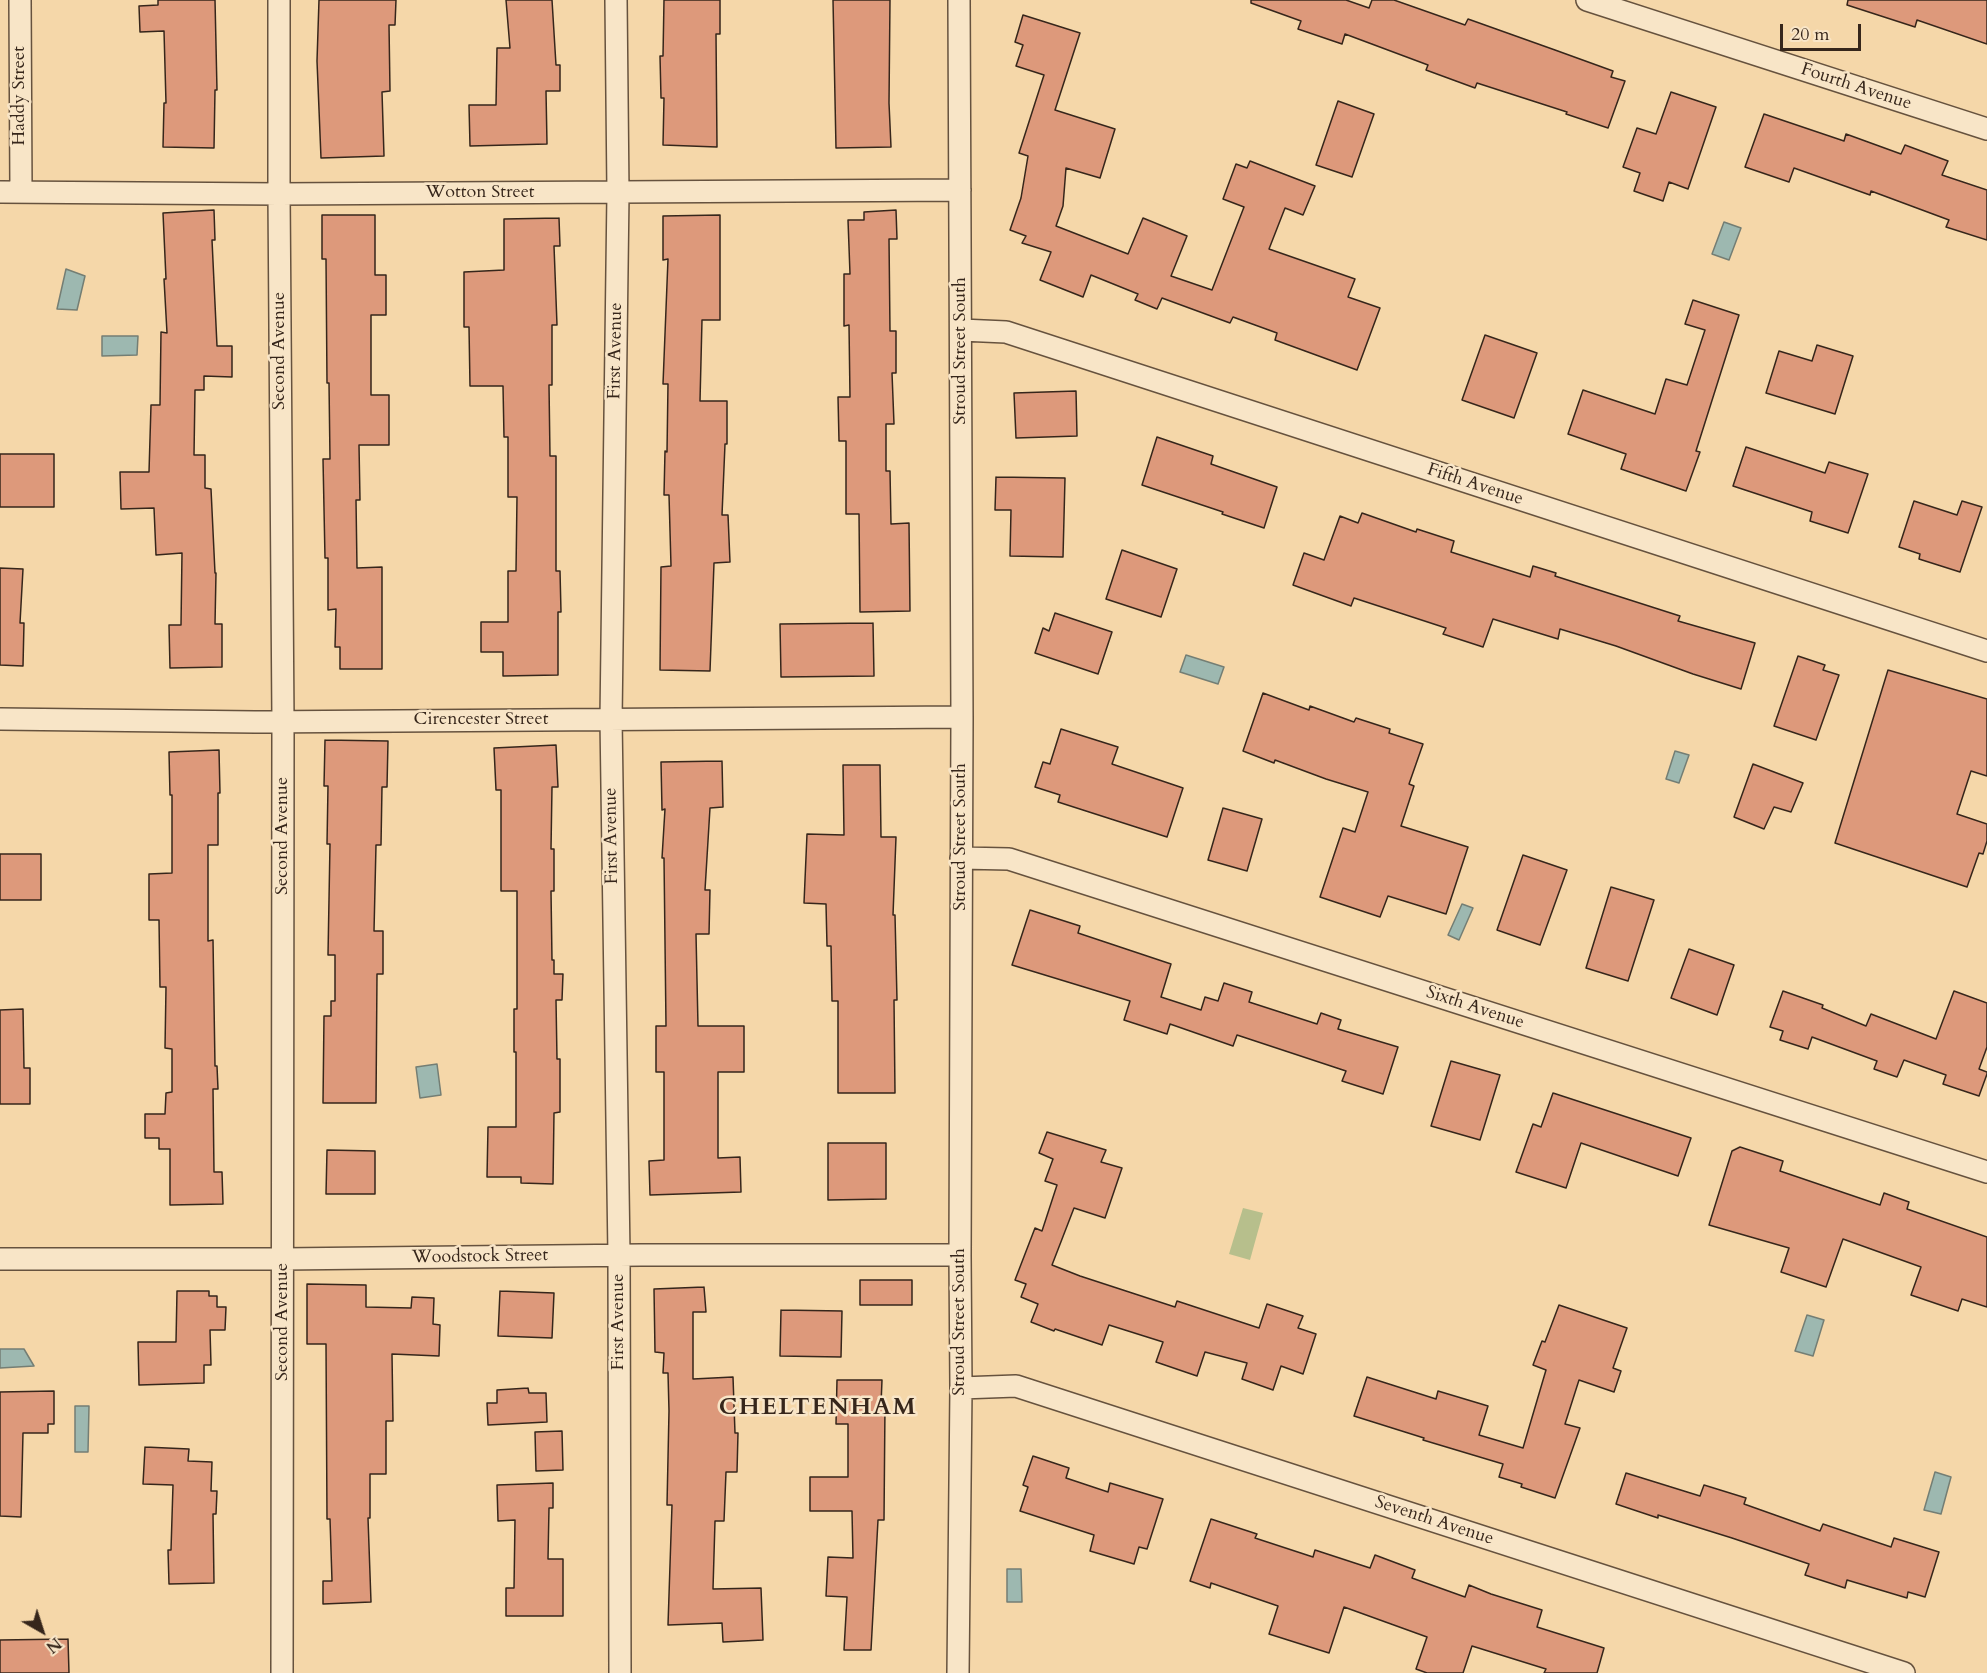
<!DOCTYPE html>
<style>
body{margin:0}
#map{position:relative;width:1987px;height:1673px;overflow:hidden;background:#f5d7a9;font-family:Cardo,serif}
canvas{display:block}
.north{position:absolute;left:12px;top:1601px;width:60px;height:60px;-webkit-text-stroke:4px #f8e5c7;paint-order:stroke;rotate:141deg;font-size:16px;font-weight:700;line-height:24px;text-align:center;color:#36261b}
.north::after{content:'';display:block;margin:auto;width:21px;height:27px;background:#36261b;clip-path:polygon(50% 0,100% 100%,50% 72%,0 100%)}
.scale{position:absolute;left:1780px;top:24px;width:81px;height:27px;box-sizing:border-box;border:3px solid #36261b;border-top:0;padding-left:8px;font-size:18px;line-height:21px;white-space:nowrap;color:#36261b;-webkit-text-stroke:4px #f8e5c7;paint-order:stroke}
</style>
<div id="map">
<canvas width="1987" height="1673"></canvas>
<div class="north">N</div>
<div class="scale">20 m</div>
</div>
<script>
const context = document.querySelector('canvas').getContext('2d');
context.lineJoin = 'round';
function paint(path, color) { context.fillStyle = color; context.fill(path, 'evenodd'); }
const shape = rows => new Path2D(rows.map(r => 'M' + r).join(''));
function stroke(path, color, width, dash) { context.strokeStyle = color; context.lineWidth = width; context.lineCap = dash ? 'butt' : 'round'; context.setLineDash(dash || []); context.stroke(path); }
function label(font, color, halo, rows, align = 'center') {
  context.font = font + ' Cardo,serif'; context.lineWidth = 5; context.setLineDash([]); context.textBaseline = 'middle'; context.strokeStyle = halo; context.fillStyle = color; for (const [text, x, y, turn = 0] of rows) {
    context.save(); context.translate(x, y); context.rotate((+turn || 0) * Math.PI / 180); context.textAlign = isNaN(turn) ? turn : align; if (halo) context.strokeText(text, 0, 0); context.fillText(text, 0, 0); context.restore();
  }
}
paint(shape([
 [1243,1208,1263,1213,1250,1260,1229,1254]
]), '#b7bf8c');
const water = shape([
 [1724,222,1741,228,1729,260,1712,254,1724,222],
 [66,269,85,276,77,310,57,309,66,269],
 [102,336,138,336,137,355,102,356,102,336],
 [1186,655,1224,667,1218,684,1180,672,1186,655],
 [1675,751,1689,755,1679,783,1666,779,1675,751],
 [1462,904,1473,908,1459,940,1448,935,1462,904],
 [437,1064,441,1095,420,1098,416,1067,437,1064],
 [1807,1315,1824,1320,1813,1356,1795,1351,1807,1315],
 [0,1349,24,1349,34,1366,0,1368,0,1349],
 [75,1406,89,1406,88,1452,75,1452,75,1406],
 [1935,1472,1951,1477,1941,1514,1924,1510,1935,1472],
 [1007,1569,1021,1569,1022,1602,1007,1602,1007,1569]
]);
paint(water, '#9db8b0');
stroke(water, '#747e74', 1.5);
const building = shape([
 [158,0,215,0,217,90,215,90,214,148,163,147,164,103,166,103,164,31,140,32,139,6,158,5,158,0],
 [319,0,396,0,395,25,389,25,390,91,382,92,384,156,321,158,317,61,319,0],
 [506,0,552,0,556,65,560,65,560,91,546,91,547,144,470,146,469,105,496,105,497,48,510,48,506,0],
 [664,0,720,0,720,34,716,34,717,147,663,145,664,98,661,98,660,56,663,56,664,0],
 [833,0,890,0,889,103,891,147,836,148,833,0],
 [1251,0,1346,0,1369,8,1372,0,1394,0,1465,25,1468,19,1555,50,1613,71,1611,77,1625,81,1608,128,1566,114,1567,112,1477,83,1475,88,1426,70,1428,65,1345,34,1342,44,1298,29,1301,21,1251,3,1251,0],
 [1848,0,1987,0,1987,44,1917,20,1915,27,1847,5,1848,0],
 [1023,15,1080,33,1055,110,1115,129,1100,178,1066,168,1063,206,1056,226,1128,254,1143,218,1187,236,1171,276,1212,290,1244,207,1223,199,1236,164,1247,168,1250,161,1315,186,1303,215,1285,208,1269,249,1355,279,1348,297,1380,308,1357,370,1275,340,1277,333,1233,317,1230,323,1162,298,1157,309,1135,300,1138,294,1091,275,1083,297,1040,280,1051,252,1022,243,1026,236,1010,230,1021,198,1028,156,1019,153,1044,75,1016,66,1023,45,1015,42,1023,15],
 [1671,92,1716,107,1688,189,1669,182,1663,201,1634,191,1640,173,1623,167,1637,128,1656,134,1671,92],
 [1338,101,1374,114,1352,177,1316,165,1338,101],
 [1764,114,1844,141,1846,134,1901,154,1905,145,1948,161,1942,175,1987,190,1987,240,1946,227,1949,220,1871,191,1870,195,1794,168,1789,182,1745,167,1764,114],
 [214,210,215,240,212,240,217,346,232,346,232,377,204,376,204,390,195,390,194,455,205,455,205,488,211,489,215,573,216,573,215,624,222,624,222,667,170,668,169,625,181,625,182,553,156,555,154,508,121,509,120,472,149,472,151,405,160,405,161,332,167,333,164,279,166,279,163,213,214,210],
 [896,210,897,239,889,239,890,331,896,331,896,373,892,373,894,424,886,424,886,471,890,471,891,524,909,523,910,611,860,612,859,514,846,514,846,441,839,441,838,397,850,397,849,325,844,326,844,274,850,274,848,220,864,220,864,212,896,210],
 [322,215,375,215,375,275,386,275,386,315,371,315,371,395,389,395,389,445,359,445,360,500,356,500,357,568,382,567,382,669,340,669,340,647,335,647,336,609,328,610,328,558,325,558,323,459,330,459,329,383,327,383,326,259,322,259,322,215],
 [720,215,720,320,702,320,700,401,727,401,727,444,725,444,722,515,728,515,730,562,714,563,710,671,660,670,661,567,671,566,669,495,664,495,665,451,667,452,668,384,663,384,668,259,663,260,663,216,720,215],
 [559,218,560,246,554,246,557,325,552,325,552,385,549,385,550,456,556,456,556,571,560,571,561,612,558,612,558,675,503,676,503,652,481,652,481,622,508,622,508,571,516,571,517,497,508,497,508,437,504,437,503,386,470,386,469,327,464,327,464,272,504,270,504,219,559,218],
 [1693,300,1739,315,1696,451,1700,452,1686,491,1621,469,1626,454,1568,434,1583,390,1655,414,1666,379,1687,385,1705,330,1685,324,1693,300],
 [1485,335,1537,353,1514,418,1462,400,1485,335],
 [1817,345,1853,356,1835,414,1766,393,1779,351,1812,361,1817,345],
 [1076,391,1077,436,1016,438,1014,393,1076,391],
 [1157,437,1213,456,1211,464,1277,487,1264,528,1222,514,1223,512,1142,485,1157,437],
 [1746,447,1825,473,1829,462,1868,474,1848,533,1810,521,1812,512,1733,486,1746,447],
 [0,454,54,454,54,507,0,507,0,454],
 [996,477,1065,478,1063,557,1010,556,1011,510,995,510,996,477],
 [1914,501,1957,515,1962,501,1982,507,1960,572,1919,559,1920,554,1899,547,1914,501],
 [1362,513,1416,532,1417,529,1454,541,1451,552,1530,577,1533,566,1556,573,1555,576,1680,616,1678,621,1755,643,1741,689,1693,674,1616,646,1560,629,1558,639,1493,619,1483,647,1443,634,1446,628,1354,598,1351,606,1293,585,1304,553,1324,560,1340,516,1358,523,1362,513],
 [1122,550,1177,569,1161,617,1106,599,1122,550],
 [0,568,23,569,20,623,24,623,23,666,0,665,0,568],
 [1055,613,1112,632,1098,674,1035,653,1043,628,1049,631,1055,613],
 [873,623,874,676,781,677,780,624,873,623],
 [1798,656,1825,665,1823,670,1839,675,1816,740,1774,726,1798,656],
 [1888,670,1987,699,1987,776,1971,771,1957,814,1987,824,1987,841,1983,854,1979,853,1967,887,1835,843,1888,670],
 [1263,693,1309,710,1310,706,1354,722,1356,718,1390,729,1389,733,1423,744,1409,784,1414,786,1401,826,1468,847,1446,914,1388,896,1380,917,1320,897,1343,828,1355,832,1368,792,1326,779,1275,760,1274,763,1243,751,1263,693],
 [1061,729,1118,747,1112,764,1183,788,1167,837,1058,802,1060,795,1035,787,1043,762,1050,764,1061,729],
 [325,740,388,741,387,787,382,787,381,845,376,845,374,931,383,931,383,974,377,974,376,1103,323,1103,324,1016,331,1016,331,1001,335,1001,335,955,328,955,330,844,327,844,328,786,324,786,325,740],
 [556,745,558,787,552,787,551,849,554,849,554,891,551,891,552,960,554,960,554,974,563,974,562,1000,556,1000,557,1059,560,1059,560,1112,554,1113,553,1184,521,1183,521,1177,487,1177,488,1127,516,1127,516,1052,514,1052,514,1009,517,1009,517,891,501,891,501,790,496,790,494,748,556,745],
 [219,750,220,793,218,793,218,845,208,845,208,941,213,940,215,1066,217,1066,218,1089,213,1089,214,1172,222,1172,223,1204,170,1205,170,1149,159,1149,159,1138,145,1138,145,1114,165,1114,166,1093,172,1092,172,1049,165,1048,166,987,160,987,159,920,149,920,149,874,172,873,172,795,170,795,169,752,219,750],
 [722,761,723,807,710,808,705,890,710,890,709,934,696,934,698,1026,744,1026,744,1072,718,1072,718,1158,740,1157,741,1192,650,1195,649,1161,664,1160,664,1072,656,1072,656,1026,666,1026,664,858,662,858,665,809,662,810,661,762,722,761],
 [1753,764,1803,783,1791,812,1774,807,1764,829,1734,817,1753,764],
 [843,765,880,765,881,837,896,837,893,915,895,915,897,1000,894,1000,895,1093,838,1093,838,1001,832,1001,831,946,827,946,826,904,804,903,807,834,844,835,843,765],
 [1223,808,1262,819,1247,871,1208,860,1223,808],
 [0,854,41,854,41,900,0,900,0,854],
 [1523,855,1567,870,1540,945,1497,930,1523,855],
 [1611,887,1654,900,1628,981,1586,968,1611,887],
 [1030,910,1080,926,1078,933,1171,964,1161,997,1201,1010,1205,997,1218,1001,1224,983,1252,992,1249,1002,1317,1024,1321,1013,1341,1020,1338,1029,1398,1047,1383,1094,1342,1081,1346,1071,1237,1035,1233,1046,1170,1024,1167,1034,1124,1020,1130,1001,1012,965,1030,910],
 [1689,949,1734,965,1717,1015,1671,998,1689,949],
 [1783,991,1823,1005,1822,1008,1866,1026,1871,1014,1936,1039,1954,991,1987,1003,1987,1047,1979,1069,1987,1072,1987,1074,1979,1096,1943,1084,1946,1075,1904,1060,1897,1077,1874,1069,1877,1061,1812,1037,1808,1049,1780,1040,1783,1031,1770,1027,1783,991],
 [23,1009,24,1068,30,1068,30,1104,0,1104,0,1010,23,1009],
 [1451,1061,1500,1075,1480,1140,1431,1126,1451,1061],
 [1553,1093,1691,1138,1678,1176,1581,1143,1566,1188,1516,1172,1533,1124,1541,1127,1553,1093],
 [1047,1132,1106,1150,1101,1162,1122,1168,1105,1218,1074,1208,1052,1265,1080,1276,1175,1307,1177,1301,1259,1328,1267,1304,1303,1316,1298,1328,1316,1334,1303,1374,1281,1366,1273,1390,1242,1379,1247,1363,1205,1352,1197,1376,1156,1362,1163,1342,1109,1325,1102,1345,1055,1329,1054,1331,1031,1322,1038,1304,1021,1297,1026,1284,1015,1280,1035,1228,1042,1231,1057,1185,1045,1181,1053,1159,1039,1153,1047,1132],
 [828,1143,886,1143,886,1199,828,1200,828,1143],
 [1740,1147,1783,1161,1780,1171,1880,1205,1884,1193,1909,1202,1907,1209,1987,1237,1987,1307,1962,1299,1958,1311,1911,1295,1921,1267,1843,1239,1826,1287,1781,1272,1789,1248,1709,1225,1732,1151,1740,1147],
 [327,1150,375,1151,375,1194,326,1194,327,1150],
 [860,1280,912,1280,912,1305,860,1305,860,1280],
 [307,1284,366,1285,366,1307,411,1308,412,1297,434,1298,433,1324,440,1325,439,1356,392,1354,393,1421,386,1421,386,1474,370,1474,370,1518,368,1518,371,1602,323,1604,323,1581,332,1581,330,1519,327,1519,326,1344,307,1344,307,1284],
 [704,1287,706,1312,693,1312,693,1379,733,1377,735,1433,738,1433,737,1472,726,1472,724,1521,715,1521,713,1589,761,1588,763,1640,723,1642,722,1623,668,1625,672,1505,667,1505,669,1411,668,1373,663,1373,664,1353,655,1352,654,1289,704,1287],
 [177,1291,209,1291,209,1296,217,1296,217,1307,226,1307,225,1330,210,1330,211,1365,204,1365,204,1383,139,1385,138,1342,176,1342,177,1291],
 [500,1291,554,1293,552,1338,498,1336,500,1291],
 [1559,1305,1627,1328,1613,1368,1621,1371,1614,1392,1579,1380,1565,1424,1580,1428,1555,1498,1521,1487,1522,1484,1499,1477,1503,1464,1423,1440,1424,1438,1354,1416,1367,1377,1436,1399,1438,1391,1488,1406,1479,1435,1523,1448,1546,1370,1533,1365,1542,1341,1545,1342,1559,1305],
 [781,1310,842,1311,841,1357,780,1356,781,1310],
 [837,1380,882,1380,881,1405,885,1405,884,1520,878,1520,871,1650,844,1650,847,1597,826,1596,828,1557,853,1558,852,1511,810,1511,810,1477,848,1477,848,1424,836,1424,837,1380],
 [528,1388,529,1393,546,1393,547,1422,488,1425,487,1403,497,1403,497,1390,528,1388],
 [54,1391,54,1424,48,1424,48,1433,23,1433,21,1517,0,1516,0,1392,54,1391],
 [562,1431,563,1470,536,1471,535,1432,562,1431],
 [145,1447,189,1449,188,1461,212,1462,211,1491,217,1491,216,1514,213,1514,214,1583,169,1584,168,1550,171,1550,173,1485,143,1484,145,1447],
 [1033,1456,1069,1468,1066,1478,1108,1492,1110,1483,1163,1499,1147,1549,1139,1547,1134,1564,1090,1551,1094,1535,1020,1511,1028,1487,1023,1485,1033,1456],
 [1626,1473,1700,1496,1704,1485,1746,1498,1744,1504,1820,1531,1823,1524,1891,1547,1894,1538,1939,1552,1925,1597,1908,1592,1907,1598,1847,1580,1845,1588,1805,1575,1809,1564,1732,1538,1658,1515,1658,1518,1616,1504,1626,1473],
 [553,1483,553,1508,549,1508,548,1559,563,1559,563,1616,506,1616,506,1588,514,1588,515,1520,498,1521,497,1485,553,1483],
 [1211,1519,1257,1534,1255,1538,1313,1557,1315,1550,1370,1568,1375,1555,1415,1570,1412,1578,1465,1597,1469,1585,1491,1594,1542,1610,1537,1627,1604,1648,1597,1673,1544,1673,1546,1669,1472,1646,1463,1673,1427,1673,1416,1669,1427,1637,1344,1607,1329,1653,1269,1634,1278,1606,1211,1583,1210,1588,1190,1581,1211,1519],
 [68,1639,69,1673,0,1673,0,1640,68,1639]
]);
paint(building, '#dd997b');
stroke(building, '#36261b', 1.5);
const minor = shape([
 [20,0,21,191],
 [279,0,279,194,283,721,282,1673],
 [616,0,618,193,611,719,619,1255,620,1673],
 [1587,0,1987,129],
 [0,192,279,194,960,190],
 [961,330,1006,332,1987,651],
 [0,719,255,722,962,717],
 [961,858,1009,859,1987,1172],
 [0,1259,283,1259,641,1255,960,1255],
 [961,1388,1016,1386,1904,1673],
 [958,1673,961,1388,960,1255,962,717,959,0]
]);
stroke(minor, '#66523e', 24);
stroke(minor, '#f8e5c7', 21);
label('18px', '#36261b', '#f8e5c7', [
 ["Fourth Avenue",1856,87,18],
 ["Haddy Street",20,96,-90],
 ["Wotton Street",480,193],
 ["Second Avenue",280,351,-90],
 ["First Avenue",616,351,-89],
 ["Stroud Street South",961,351,-90],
 ["Fifth Avenue",1475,485,18],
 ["Cirencester Street",481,720],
 ["Second Avenue",283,836,-90],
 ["First Avenue",612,836,-91],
 ["Stroud Street South",961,837,-90],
 ["Sixth Avenue",1475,1008,18],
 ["Woodstock Street",480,1257,-1],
 ["Second Avenue",283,1322,-90],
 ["First Avenue",619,1322,-90],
 ["Stroud Street South",960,1322,-90],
 ["Seventh Avenue",1434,1521,18]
]);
context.letterSpacing = '1.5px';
label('bold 24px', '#36261b', '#f8e5c7', [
 ["CHELTENHAM",818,1408]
]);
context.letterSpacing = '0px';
</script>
